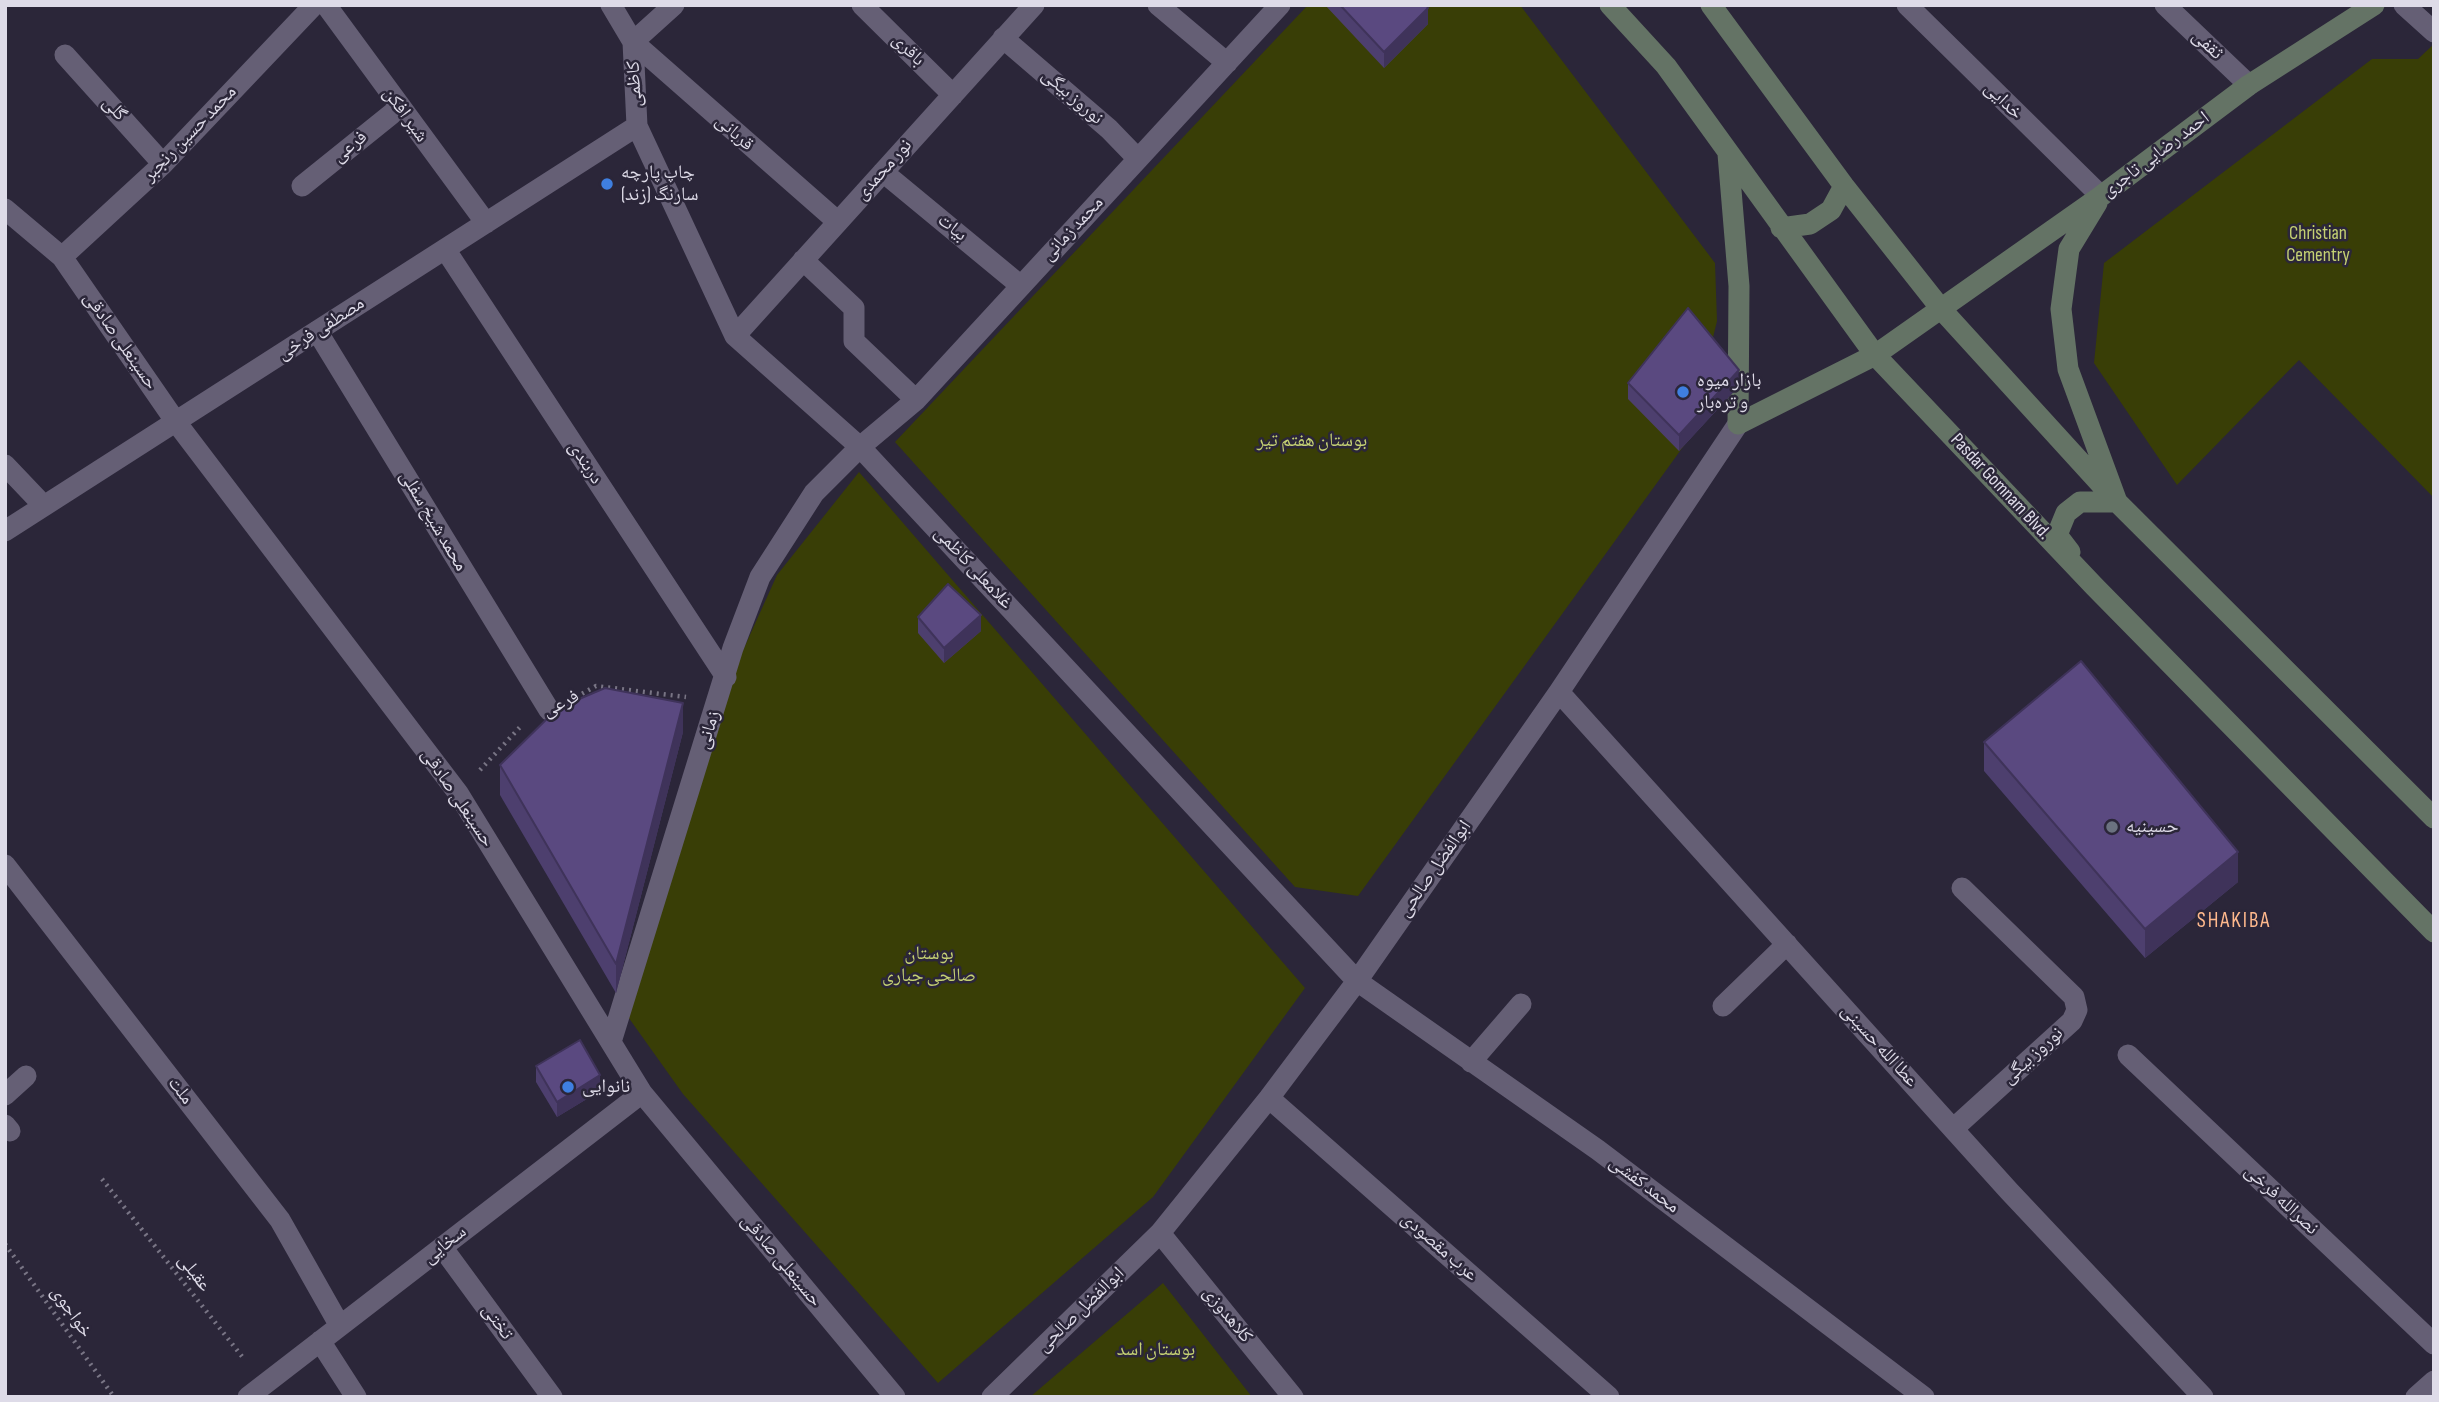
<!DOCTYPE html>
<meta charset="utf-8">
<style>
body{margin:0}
#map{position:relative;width:2439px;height:1402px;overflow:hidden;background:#2b2639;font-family:"Sofia Sans Condensed",sans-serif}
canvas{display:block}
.frame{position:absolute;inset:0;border:7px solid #dedbe8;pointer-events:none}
</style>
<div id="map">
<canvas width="2439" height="1402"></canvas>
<div class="frame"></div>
</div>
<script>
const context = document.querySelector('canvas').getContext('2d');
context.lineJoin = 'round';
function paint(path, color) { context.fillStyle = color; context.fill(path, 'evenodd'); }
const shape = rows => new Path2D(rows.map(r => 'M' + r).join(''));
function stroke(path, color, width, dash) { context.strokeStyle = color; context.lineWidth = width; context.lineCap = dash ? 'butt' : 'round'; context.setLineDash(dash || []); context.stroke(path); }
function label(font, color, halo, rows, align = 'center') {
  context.font = font + ' "Sofia Sans Condensed","Noto Naskh Arabic",sans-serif'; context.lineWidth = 5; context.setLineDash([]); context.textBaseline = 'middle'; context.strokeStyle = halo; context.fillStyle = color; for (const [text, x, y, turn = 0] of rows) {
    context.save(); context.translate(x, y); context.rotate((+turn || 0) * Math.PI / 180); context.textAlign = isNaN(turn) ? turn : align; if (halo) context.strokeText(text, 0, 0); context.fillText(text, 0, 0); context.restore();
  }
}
paint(shape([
 [1308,5,1520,5,1715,263,1717,321,1688,440,1358,896,1295,887,895,442],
 [2434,44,2434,498,2299,360,2177,485,2094,363,2104,263,2372,59,2418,59],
 [859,472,1305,988,1153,1197,938,1383,683,1094,626,1014,712,719,777,575],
 [1163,1283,1252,1397,1030,1397]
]), '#393e06');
stroke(shape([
 [576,697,596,686,686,697],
 [480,770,522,725],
 [102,1179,244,1359],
 [5,1244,114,1397]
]), '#797585', 4.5, [2, 5]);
stroke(shape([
 [2404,5,2434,32]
]), '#655f75', 21);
stroke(shape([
 [326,5,486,223],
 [611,5,633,42,637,126,735,336,860,447,1357,981,1598,1150,1924,1397],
 [674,5,633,42,838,222],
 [862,5,953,95],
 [1158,5,1227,63],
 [1907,5,2101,196],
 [2165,5,2249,85],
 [1003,38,1109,129,1138,159],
 [65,55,163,164],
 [883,172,1021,286],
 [302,186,399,108],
 [5,209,62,257,176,422,458,793,642,1093,895,1397],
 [445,249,726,677],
 [62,257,163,164,314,5],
 [803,260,854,308,854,341,916,400],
 [317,331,549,710],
 [735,336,1034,5],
 [5,465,44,506],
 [5,531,637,126],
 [1559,692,2009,1191,2203,1397],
 [5,865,280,1220,340,1326],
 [1723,1006,1787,944],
 [611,1042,733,648,760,577,814,493,860,447,916,400,1280,5],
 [2128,1055,2434,1344],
 [1471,1062,1521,1004],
 [5,1095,26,1076],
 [1269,1098,1609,1397],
 [5,1125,10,1131],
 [1953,1129,2072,1021,2077,1010,2074,997,1962,888],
 [1160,1233,1293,1397],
 [442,1247,552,1397],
 [320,1341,356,1397],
 [248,1397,642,1093],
 [992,1397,1160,1233,1269,1098,1357,981,1559,692,1738,424],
 [2416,1397,2434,1381]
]), '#655f75', 21);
stroke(shape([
 [1610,5,1666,66,1875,355,2094,586,2434,932],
 [1711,5,1844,186,1942,310,2117,502,2434,818],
 [1728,154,1739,286,1738,424,1875,355,2101,196,2249,85,2374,5],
 [1781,228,1810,224,1831,210,1844,186],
 [2070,552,2057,535,2066,513,2080,502,2117,502,2068,369,2061,309,2069,249,2097,203]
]), '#647365', 21);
paint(shape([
 [1325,5,1426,5,1428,24,1384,68],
 [1628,383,1739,386,1679,451,1628,399],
 [918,617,981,631,944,663,918,633],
 [683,732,616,993,500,795,500,765],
 [1984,742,2238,882,2145,958,1984,771],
 [536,1066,600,1091,557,1117,536,1082]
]), '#4d3f6e');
paint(shape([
 [1428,8,1428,24,1384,68,1384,52],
 [1739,370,1739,386,1679,451,1679,435],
 [981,615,981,631,944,663,944,648],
 [683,703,683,732,616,993,616,964],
 [2238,852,2238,882,2145,958,2145,929],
 [600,1075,600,1091,557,1117,557,1102]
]), '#3f335a');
const building = shape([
 [1340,5,1426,5,1428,8,1384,52,1340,5],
 [1688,308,1739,370,1679,435,1628,383,1688,308],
 [948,584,981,615,944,648,918,617,948,584],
 [2081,661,2238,852,2145,929,1984,742,2081,661],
 [605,688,683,703,616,964,500,765,558,708,605,688],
 [580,1040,600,1075,557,1102,536,1066,580,1040]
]);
paint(building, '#5a4980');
stroke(building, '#3f335a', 2);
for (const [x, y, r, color] of [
 [607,184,7,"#3f7fe0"],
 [1683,392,7,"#3f7fe0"],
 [2112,827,7,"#6b7280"],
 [568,1087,7,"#3f7fe0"]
]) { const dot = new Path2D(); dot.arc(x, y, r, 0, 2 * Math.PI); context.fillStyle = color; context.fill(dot); stroke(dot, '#2b2639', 2.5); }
label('19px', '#dedbe8', '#2b2639', [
 ["ثقفی",2207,45,43],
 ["باقری",908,50,45],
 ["کاظمی",635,84,-93],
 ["نوروز بیگی",1072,97,41],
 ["خدایی",2003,101,44],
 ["گلی",114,109,48],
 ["شیر افکن",405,115,54],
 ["قربانی",734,133,42],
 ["محمد حسین رنجبر",190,134,-46],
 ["فرعی",350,147,-39],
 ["احمد رضایی تاجری",2156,155,-37],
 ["نور محمدی",884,170,-48],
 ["بیات",952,228,39],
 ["محمد زمانی",1073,229,-47],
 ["مصطفی فرخی",321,329,-33],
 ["حسینعلی صادقی",120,341,55],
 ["دربندی",585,463,57],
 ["Pasdar Gomnam Blvd.",2000,487,47],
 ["محمد شیخ سفلی",433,521,59],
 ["غلامعلی کاظمی",973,568,47],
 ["فرعی",561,704,-27],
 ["زمانی",709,730,-72],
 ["حسینعلی صادقی",457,798,56],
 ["ابوالفضل صالحی",1435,869,-55],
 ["عطا الله حسینی",1879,1046,48],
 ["نوروز بیگی",2033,1056,-42],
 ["ملت",180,1091,52],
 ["محمد کفشی",1644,1185,37],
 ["نصرالله فرخی",2281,1200,43],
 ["سخایی",445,1245,-38],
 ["عرب مقصودی",1439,1247,41],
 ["حسینعلی صادقی",781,1261,50],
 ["عقیلی",194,1273,52],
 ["ابوالفضل صالحی",1081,1310,-44],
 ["خواجوی",71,1312,55],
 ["کلاهدوزی",1227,1315,51],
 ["تختی",497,1322,54]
]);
label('19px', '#dedbe8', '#2b2639', [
 ["چاپ پارچه",621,173],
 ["سارنگ (زند)",621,195],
 ["بازار میوه",1697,381],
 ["و تره‌بار",1697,403],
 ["حسینیه",2126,827],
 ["نانوایی",582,1087]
], 'left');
label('19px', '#c5d173', '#2b2639', [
 ["Christian",2318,234],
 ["Cementry",2318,256],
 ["بوستان هفتم تیر",1312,441],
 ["بوستان",929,954],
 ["صالحی جباری",929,976],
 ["بوستان اسد",1156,1350]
]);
context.letterSpacing = '2px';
label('21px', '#ffb98d', '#2b2639', [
 ["SHAKIBA",2234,922]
]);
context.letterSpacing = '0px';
</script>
